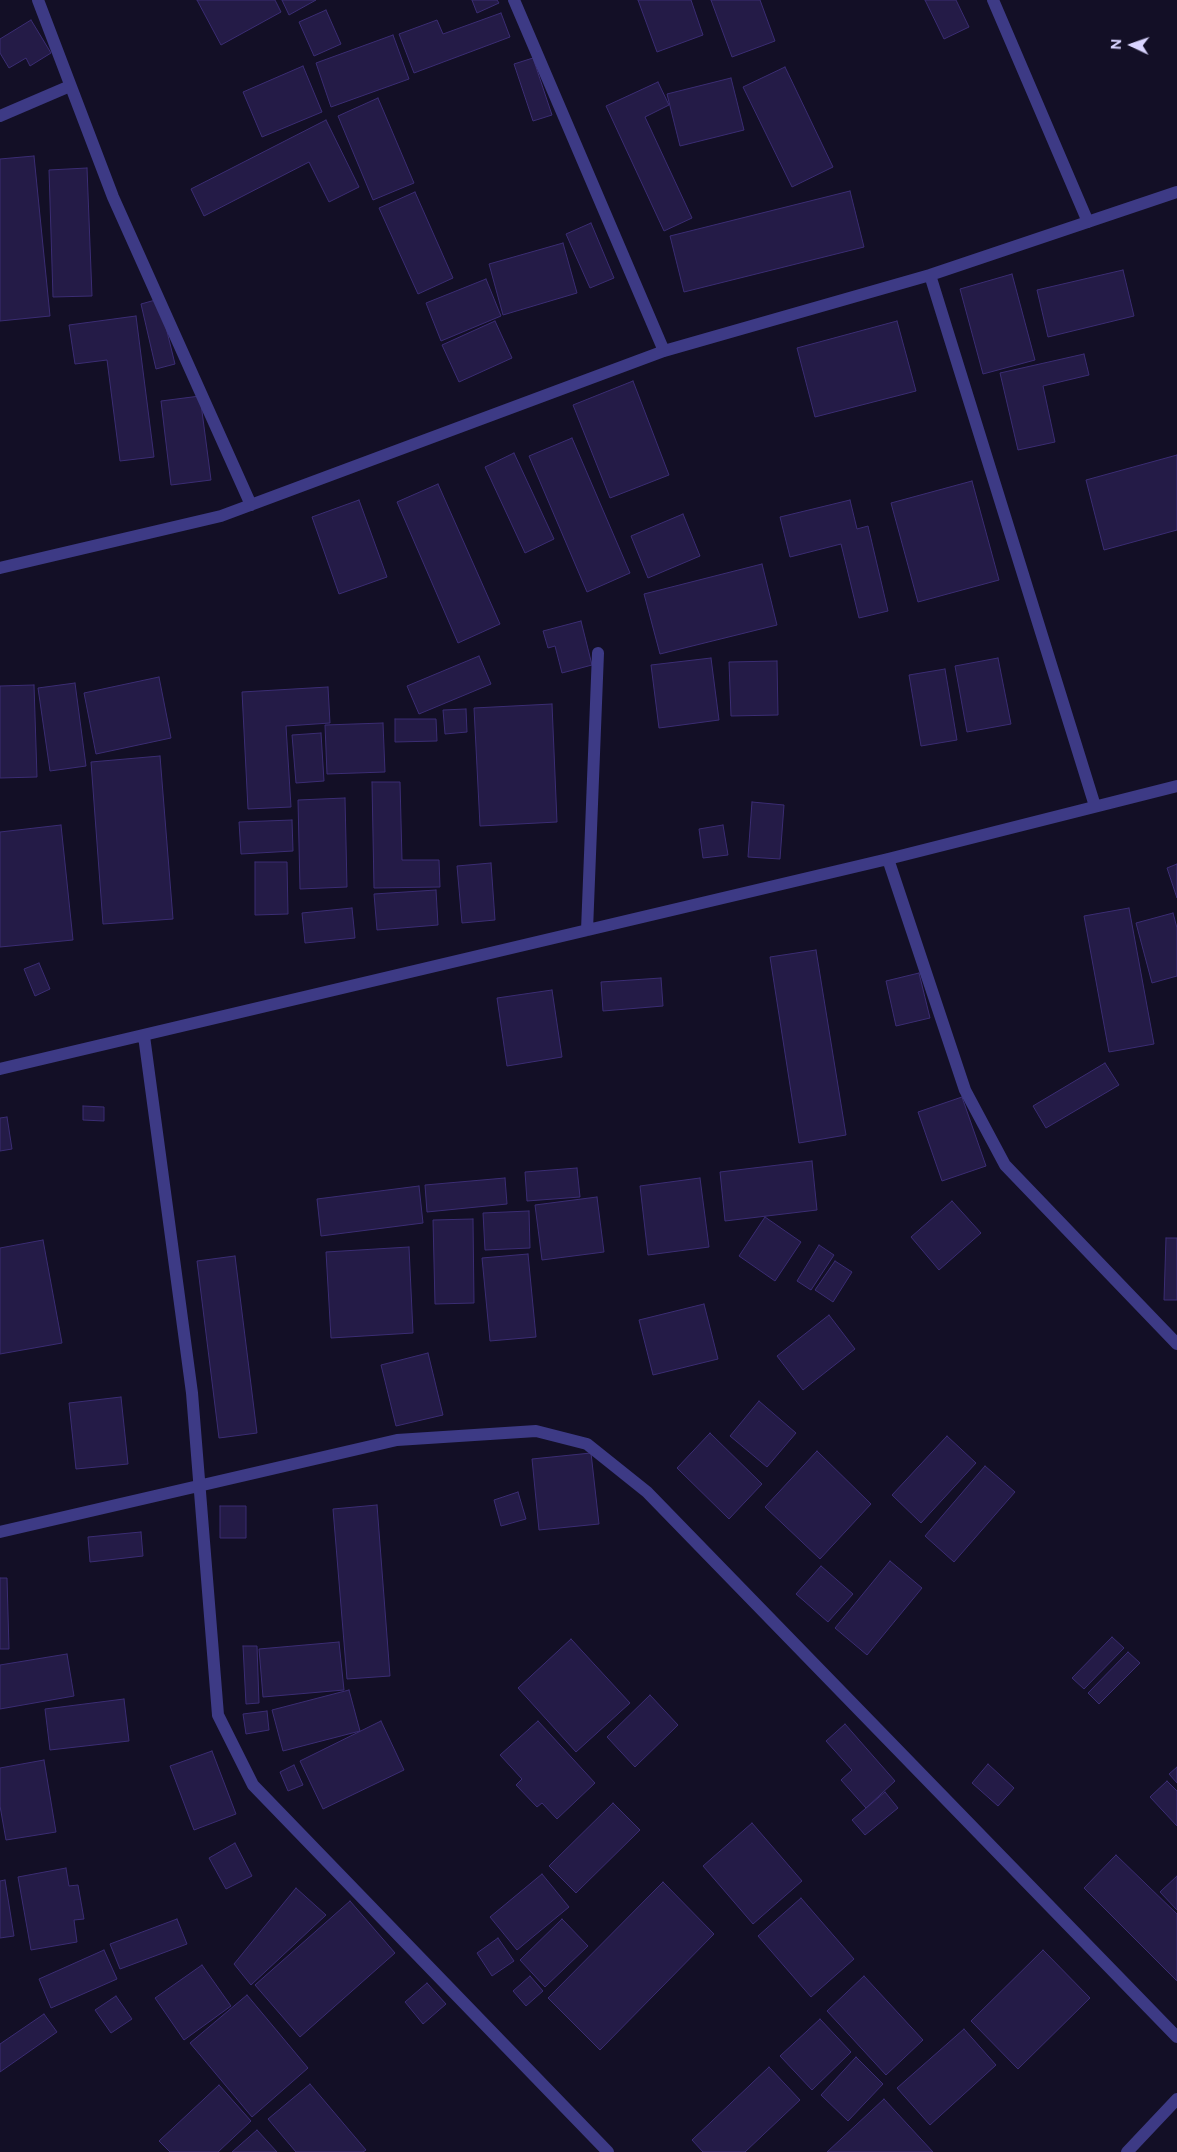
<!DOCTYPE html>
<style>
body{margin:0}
#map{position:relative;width:1177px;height:2152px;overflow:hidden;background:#130f26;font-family:Figtree,sans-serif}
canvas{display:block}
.north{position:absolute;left:1107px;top:20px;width:50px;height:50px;-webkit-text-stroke:4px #130f26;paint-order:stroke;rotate:273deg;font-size:14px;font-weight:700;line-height:20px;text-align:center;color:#d9d4ff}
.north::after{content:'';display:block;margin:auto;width:18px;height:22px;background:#d9d4ff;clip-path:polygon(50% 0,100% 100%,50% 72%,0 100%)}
</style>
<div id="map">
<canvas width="1177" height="2152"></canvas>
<div class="north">N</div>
</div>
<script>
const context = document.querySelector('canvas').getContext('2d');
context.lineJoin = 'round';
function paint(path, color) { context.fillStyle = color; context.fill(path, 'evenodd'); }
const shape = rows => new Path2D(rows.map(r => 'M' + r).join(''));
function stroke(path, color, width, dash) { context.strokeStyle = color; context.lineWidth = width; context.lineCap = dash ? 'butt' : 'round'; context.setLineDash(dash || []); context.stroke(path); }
const building = shape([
 [197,0,275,0,281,12,221,45,197,0],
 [282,0,316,0,289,15,282,0],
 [472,0,497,0,499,3,477,13,472,0],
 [638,0,691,0,703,35,657,52,638,0],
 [711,0,760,0,775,41,732,57,711,0],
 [925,0,956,0,969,27,944,39,925,0],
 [326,10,341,44,314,56,299,22,326,10],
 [501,13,510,37,414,73,399,34,437,20,443,34,501,13],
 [31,20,51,53,30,66,26,58,9,68,0,53,0,39,31,20],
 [393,35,409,79,331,107,316,63,393,35],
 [533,58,552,115,533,121,514,64,533,58],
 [303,66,322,112,262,137,243,92,303,66],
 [785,67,833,167,792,187,743,87,785,67],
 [731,78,744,130,680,146,667,94,731,78],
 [658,82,669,105,645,117,692,218,664,231,606,106,658,82],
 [378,98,414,183,373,200,338,116,378,98],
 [326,120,359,187,329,202,309,162,204,216,191,189,326,120],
 [34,156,50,316,0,321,0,159,34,156],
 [87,168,92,296,53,297,49,170,87,168],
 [850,191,864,247,684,292,670,236,850,191],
 [415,192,453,278,418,294,379,208,415,192],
 [591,223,614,278,590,288,566,234,591,223],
 [563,243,577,293,503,315,489,264,563,243],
 [1123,270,1134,316,1048,337,1037,290,1123,270],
 [1012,274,1035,360,983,374,960,289,1012,274],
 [486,279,501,316,441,341,426,303,486,279],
 [159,299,175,364,156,369,141,304,159,299],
 [136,316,154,457,120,461,107,360,75,364,69,325,136,316],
 [495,321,512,358,459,382,442,345,495,321],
 [897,321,916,391,815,417,797,348,897,321],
 [1084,354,1089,375,1043,386,1055,442,1018,450,1000,373,1084,354],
 [633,381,669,475,610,498,573,405,633,381],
 [200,396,211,480,171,485,161,401,200,396],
 [572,438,630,573,587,592,529,456,572,438],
 [514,453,554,539,525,553,485,467,514,453],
 [1177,455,1177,530,1104,550,1086,480,1177,455],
 [972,481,999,580,918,602,891,503,972,481],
 [438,484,500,624,458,643,397,502,438,484],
 [359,500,387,577,339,594,312,517,359,500],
 [850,500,857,529,868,526,888,611,859,618,841,544,790,557,780,517,850,500],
 [683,514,700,556,648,578,631,536,683,514],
 [762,564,777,625,660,654,644,594,762,564],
 [581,621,592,665,562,673,555,646,548,648,543,631,581,621],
 [479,656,491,684,419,714,407,686,479,656],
 [711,658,719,720,659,728,651,665,711,658],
 [998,658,1011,724,967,732,955,666,998,658],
 [777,661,778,715,731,716,729,662,777,661],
 [945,669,957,740,921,746,909,675,945,669],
 [159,677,171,738,96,754,84,693,159,677],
 [75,683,86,766,50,771,38,688,75,683],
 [34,685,37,777,0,778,0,686,34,685],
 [328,687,330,723,286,726,291,807,248,809,242,692,328,687],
 [552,704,557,822,480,826,474,708,552,704],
 [466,709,467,732,445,734,443,710,466,709],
 [395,719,436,719,437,741,395,742,395,719],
 [383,723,385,772,327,774,325,725,383,723],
 [321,733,324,781,296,783,292,735,321,733],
 [160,756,173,919,103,924,91,762,160,756],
 [372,782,400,782,402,860,439,860,440,887,374,888,372,782],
 [345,798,347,887,300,889,298,800,345,798],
 [752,802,784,805,780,859,748,857,752,802],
 [292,820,293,851,241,854,239,822,292,820],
 [61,825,73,940,0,947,0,832,61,825],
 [723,825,728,855,703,858,699,829,723,825],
 [255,862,287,862,288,914,255,915,255,862],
 [491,863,495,920,462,923,457,866,491,863],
 [1177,864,1177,898,1167,868,1177,864],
 [436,890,438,925,377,930,374,894,436,890],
 [352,908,355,938,305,943,302,913,352,908],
 [1129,908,1154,1044,1109,1052,1084,916,1129,908],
 [1173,913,1177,928,1177,976,1152,983,1136,923,1173,913],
 [816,950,846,1135,799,1143,770,957,816,950],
 [39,963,50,989,35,996,24,969,39,963],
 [919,973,930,1018,896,1026,886,981,919,973],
 [661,978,663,1006,603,1011,601,982,661,978],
 [552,990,562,1057,507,1066,497,998,552,990],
 [1105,1063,1119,1085,1046,1128,1033,1106,1105,1063],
 [962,1097,986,1166,942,1181,918,1112,962,1097],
 [83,1106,104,1107,104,1121,83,1120,83,1106],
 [7,1117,12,1149,0,1151,0,1118,7,1117],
 [812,1161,817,1210,725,1221,720,1172,812,1161],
 [577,1168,580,1197,527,1201,525,1172,577,1168],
 [505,1178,507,1204,427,1212,425,1185,505,1178],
 [700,1178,709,1247,648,1255,640,1186,700,1178],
 [419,1186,423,1223,321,1236,317,1199,419,1186],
 [597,1197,604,1252,542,1260,535,1205,597,1197],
 [952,1201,981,1233,939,1270,911,1237,952,1201],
 [529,1211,530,1248,485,1250,483,1213,529,1211],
 [765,1217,801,1242,775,1281,739,1256,765,1217],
 [473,1219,474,1303,435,1304,433,1220,473,1219],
 [1166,1238,1177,1238,1177,1300,1164,1300,1166,1238],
 [43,1240,62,1343,0,1354,0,1248,43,1240],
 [819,1245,834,1255,811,1290,797,1281,819,1245],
 [409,1247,413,1333,331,1338,326,1252,409,1247],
 [528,1254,536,1337,490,1341,482,1258,528,1254],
 [235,1256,257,1433,219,1438,197,1261,235,1256],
 [835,1261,852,1272,833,1302,815,1290,835,1261],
 [704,1304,718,1359,653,1375,639,1320,704,1304],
 [829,1315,855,1349,803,1390,777,1356,829,1315],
 [428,1353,443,1415,396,1426,381,1365,428,1353],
 [121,1397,128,1464,76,1469,69,1403,121,1397],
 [759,1401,796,1433,767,1467,730,1436,759,1401],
 [710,1433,762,1484,729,1519,677,1468,710,1433],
 [947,1436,976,1463,921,1523,892,1495,947,1436],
 [817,1451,871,1504,820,1559,765,1507,817,1451],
 [591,1453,599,1524,539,1530,532,1459,591,1453],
 [985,1466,1015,1492,954,1562,925,1536,985,1466],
 [518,1492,526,1519,501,1526,494,1500,518,1492],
 [377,1505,390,1676,347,1679,333,1509,377,1505],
 [220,1506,246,1506,246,1538,220,1538,220,1506],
 [141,1532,143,1556,90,1562,88,1537,141,1532],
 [890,1561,922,1588,867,1655,835,1628,890,1561],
 [821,1566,853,1594,828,1622,796,1594,821,1566],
 [0,1578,7,1578,9,1649,0,1649,0,1578],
 [1112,1637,1124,1648,1084,1689,1072,1678,1112,1637],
 [571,1639,630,1703,576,1752,518,1688,571,1639],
 [339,1642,344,1690,263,1697,259,1649,339,1642],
 [243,1646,257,1646,259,1703,246,1704,243,1646],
 [1128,1652,1140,1663,1099,1704,1088,1693,1128,1652],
 [67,1654,74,1696,0,1709,0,1665,67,1654],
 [349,1690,360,1731,283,1751,272,1710,349,1690],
 [650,1695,678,1725,635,1767,607,1737,650,1695],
 [124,1699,129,1741,50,1750,45,1709,124,1699],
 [267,1711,269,1730,246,1734,243,1714,267,1711],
 [381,1721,404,1770,323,1809,300,1761,381,1721],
 [538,1721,595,1783,557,1819,542,1803,537,1807,516,1785,522,1779,500,1755,538,1721],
 [845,1724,895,1781,866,1808,841,1780,852,1770,826,1741,845,1724],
 [212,1751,236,1814,194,1830,170,1766,212,1751],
 [44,1760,56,1832,6,1840,0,1806,0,1768,44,1760],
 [988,1764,1014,1788,998,1806,972,1783,988,1764],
 [294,1765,303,1785,288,1791,280,1772,294,1765],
 [1177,1767,1177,1783,1169,1774,1177,1767],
 [1167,1781,1177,1791,1177,1826,1150,1797,1167,1781],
 [885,1792,898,1808,865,1835,852,1820,885,1792],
 [613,1803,640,1830,576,1893,549,1866,613,1803],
 [752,1823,802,1881,753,1924,703,1866,752,1823],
 [235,1843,252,1876,226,1889,209,1858,235,1843],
 [1116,1855,1177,1914,1177,1981,1084,1888,1116,1855],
 [66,1868,69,1886,78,1885,84,1919,74,1920,77,1942,31,1950,18,1877,66,1868],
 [542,1874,569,1907,517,1950,490,1917,542,1874],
 [1177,1876,1177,1910,1160,1892,1177,1876],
 [5,1880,14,1936,0,1938,0,1881,5,1880],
 [663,1882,714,1934,600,2050,548,1998,663,1882],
 [296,1888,326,1915,251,1985,234,1964,296,1888],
 [801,1898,854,1959,811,1997,758,1936,801,1898],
 [350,1901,395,1953,300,2037,255,1985,350,1901],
 [177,1919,187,1944,120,1969,110,1944,177,1919],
 [562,1919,588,1946,545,1987,520,1960,562,1919],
 [498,1938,514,1961,492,1976,477,1953,498,1938],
 [104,1950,117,1979,51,2008,39,1979,104,1950],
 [1043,1950,1090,1998,1018,2069,971,2021,1043,1950],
 [202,1965,231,2006,184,2040,155,1998,202,1965],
 [530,1976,543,1991,526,2006,513,1991,530,1976],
 [864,1976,923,2040,886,2075,827,2011,864,1976],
 [427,1983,446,2004,423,2024,405,2002,427,1983],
 [247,1995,308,2068,252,2117,190,2043,247,1995],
 [116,1996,132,2019,111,2033,95,2010,116,1996],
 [44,2014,57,2032,0,2072,0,2044,44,2014],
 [820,2019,851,2052,812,2090,780,2056,820,2019],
 [964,2029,996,2065,930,2125,897,2088,964,2029],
 [856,2057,883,2084,848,2121,821,2095,856,2057],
 [769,2067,800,2100,745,2152,703,2152,692,2140,769,2067],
 [310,2084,366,2150,363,2152,296,2152,268,2119,310,2084],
 [219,2085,251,2121,218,2152,170,2152,159,2141,219,2085],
 [884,2099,933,2152,827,2152,884,2099],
 [257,2130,277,2152,232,2152,257,2130]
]);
paint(building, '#241b47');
stroke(building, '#3b2d73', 1);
stroke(shape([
 [38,0,113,197,251,505],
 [514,0,664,351],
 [993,0,1088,222],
 [0,116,70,86],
 [930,275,1095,806],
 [0,568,221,516,664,351,930,275,1177,192],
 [888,859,965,1090,1005,1165,1177,1344],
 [587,930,598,653],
 [144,1036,192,1393,218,1715,253,1785,608,2152],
 [0,1069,888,859,1177,786],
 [0,1532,397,1440,536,1431,587,1444,647,1492,1177,2037],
 [1127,2152,1177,2099]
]), '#3d3a85', 12);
</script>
